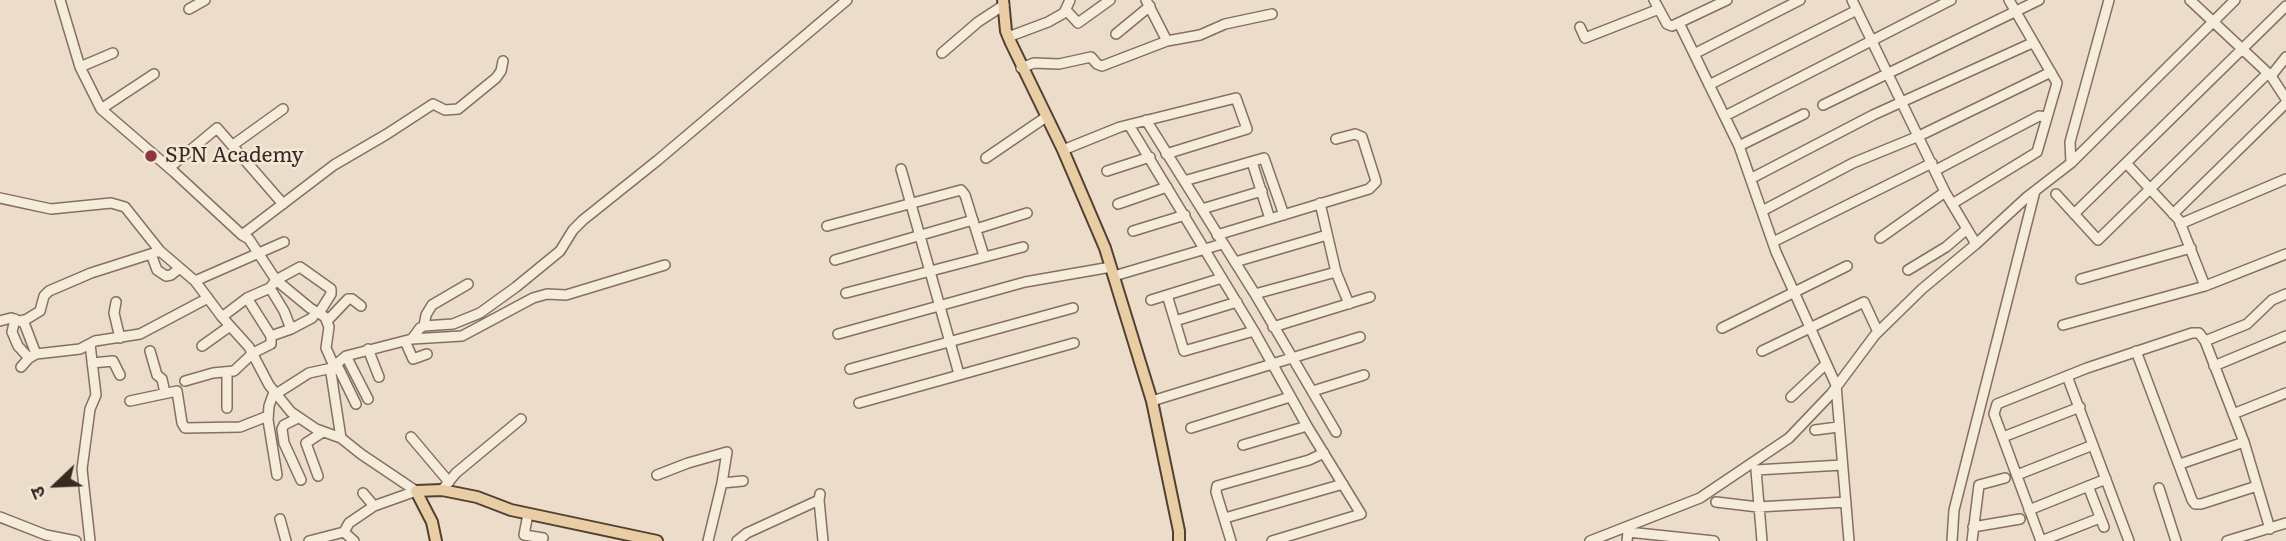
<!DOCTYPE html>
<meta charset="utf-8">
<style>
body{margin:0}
#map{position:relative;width:2286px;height:541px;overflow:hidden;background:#ebddc9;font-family:Literata,"Noto Sans Devanagari",serif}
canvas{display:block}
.north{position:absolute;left:21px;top:450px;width:70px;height:70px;-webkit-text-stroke:5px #f3e8d8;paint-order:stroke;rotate:247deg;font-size:19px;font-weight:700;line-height:28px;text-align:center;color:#372a21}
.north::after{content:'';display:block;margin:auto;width:24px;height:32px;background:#372a21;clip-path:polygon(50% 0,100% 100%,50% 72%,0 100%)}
</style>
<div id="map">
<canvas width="2286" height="541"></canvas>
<div class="north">उ</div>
</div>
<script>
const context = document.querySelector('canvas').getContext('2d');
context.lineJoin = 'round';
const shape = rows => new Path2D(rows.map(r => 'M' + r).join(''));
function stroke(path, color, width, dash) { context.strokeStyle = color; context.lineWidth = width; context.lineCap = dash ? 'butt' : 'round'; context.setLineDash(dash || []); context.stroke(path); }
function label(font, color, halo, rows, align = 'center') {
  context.font = font + ' Literata,serif'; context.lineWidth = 5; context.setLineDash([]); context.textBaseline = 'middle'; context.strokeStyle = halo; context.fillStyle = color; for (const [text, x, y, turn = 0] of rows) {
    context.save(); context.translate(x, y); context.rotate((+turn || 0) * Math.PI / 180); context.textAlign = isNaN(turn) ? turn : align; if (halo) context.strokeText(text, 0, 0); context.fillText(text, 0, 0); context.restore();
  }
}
const minor = shape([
 [60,0,80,67,101,109,174,172,242,235,249,239,276,280,310,308,325,317,329,327,326,348,334,366],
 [1146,0,1167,41,1200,35,1225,24,1272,14],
 [1654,0,1667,24,1672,26,1727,0],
 [1852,0,1945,192,1976,244],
 [2190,0,2271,76,2286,99],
 [189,9,205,0],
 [1066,10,1078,23,1110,0],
 [1679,23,1739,146,1776,252,1836,385,1849,541],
 [1580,27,1585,38,1659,9],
 [1116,34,1150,6],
 [1008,37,1048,22,1064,13,1070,0],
 [942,53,978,22,1004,5],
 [1694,54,1800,0],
 [80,67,113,53],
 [1021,68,1034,63,1059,64,1091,57,1097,64,1102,66,1167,41],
 [2271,76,2286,57],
 [1709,85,1857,10],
 [1823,105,2039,0],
 [101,109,154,74],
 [1725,116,1951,0],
 [1146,120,1255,294,1336,432],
 [1129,125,1254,331,1307,426,1361,514,1272,541],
 [233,145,283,109],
 [1739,146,1804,114],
 [1063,150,1120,127,1236,98,1247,129,1166,154],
 [986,158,1046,117],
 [1252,162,1270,219],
 [2071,163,2070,142,2109,0],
 [2126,163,2179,220,2205,286],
 [169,168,217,128,283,204],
 [901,169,959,374],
 [1936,170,2039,116,2046,117],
 [1107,171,1150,157],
 [1752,178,1873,115,2032,43],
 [1184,181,1264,158,1284,215],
 [2056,194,2098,240,2268,73],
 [0,198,51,209,111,203,125,207,160,251,195,281,222,317,249,347,269,385,291,412,316,429,341,438,361,454,416,491],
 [1320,203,1336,272,1349,304],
 [1118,204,1167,187],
 [1952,204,2037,152,2057,83,2009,0],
 [1202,209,1262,191],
 [1762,211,1853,163,1919,136,2051,72],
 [2074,214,2286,6],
 [2173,214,2286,103],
 [2180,224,2286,179],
 [827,226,961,190,965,195,984,256],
 [976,229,1027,213],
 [1133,231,1185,215],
 [242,235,334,165,387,134,433,104,445,110,458,109,496,78,501,71,503,61],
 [1217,235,1369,189,1376,182,1375,178,1362,137,1355,134,1336,139],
 [1880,238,1945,192],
 [1773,242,1932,163],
 [151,254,157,270,166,276,171,275,180,268],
 [835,260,973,220],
 [1235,262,1327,235],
 [1908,270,1946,247,1967,229],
 [1114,276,1222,244],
 [2081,279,2191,248],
 [195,281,284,242],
 [270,288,284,311,291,329,312,318,316,312],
 [846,293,1023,247],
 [1255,294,1336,272],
 [1167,295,1184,351,1254,331],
 [1151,300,1222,278],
 [116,302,114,313,120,338],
 [222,317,247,298,270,288,276,280,300,267,331,289,331,294,319,313],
 [15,319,12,332,18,346,29,358],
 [23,320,36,354],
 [328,320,348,299,352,299,361,306],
 [0,321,11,318,22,322,40,311,44,296,49,291,91,273,160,251],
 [1175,321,1237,302],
 [2063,325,2205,286,2286,254],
 [424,326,426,315,432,305,468,284],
 [1273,327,1370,297],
 [1722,328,1847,266],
 [838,334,1025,282,1111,267],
 [271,336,291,329],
 [412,339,420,328,424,326,453,324,480,313,516,287,560,251,573,230,583,220,658,160,847,0],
 [405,341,413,359,427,354],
 [2205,341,2247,324,2272,300,2286,294],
 [202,346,230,326],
 [368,349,379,377],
 [150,351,157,375,162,379,165,393],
 [1762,351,1864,302,1878,332],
 [2136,351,2192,500,2195,504,2201,504,2257,486],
 [346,356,368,399],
 [92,363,113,361,120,375],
 [336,363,356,404],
 [2214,366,2286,336],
 [21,367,29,358,36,354,80,349,95,341,140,334,208,298],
 [850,369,1073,308],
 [227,373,227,408],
 [2067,376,2129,541],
 [185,381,213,373,234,371,253,353,271,344,271,336,247,298],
 [1313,391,1364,375],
 [274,392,269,406,268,420,277,475],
 [276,394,309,373,332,368],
 [1791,397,1826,364],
 [130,401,177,391,182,423,185,428,240,427,268,416],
 [1152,401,1360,337],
 [859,403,1074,343],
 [2233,414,2286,393],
 [298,418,284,425,282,429,284,443,301,480],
 [1191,428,1290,397],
 [1815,430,1838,427],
 [411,437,449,482],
 [2003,437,2080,407],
 [341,438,331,373,334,366,346,356,412,339,462,336,533,298,547,294,566,295,665,265],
 [1243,445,1307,426],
 [2180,464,2244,442],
 [657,475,688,463,727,452,722,483],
 [2017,475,2093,445],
 [318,476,306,443,323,432],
 [2088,486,2104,527],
 [2159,488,2176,541],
 [442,490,456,473,521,419],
 [363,493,374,506],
 [819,500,823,541],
 [1716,502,1758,507,1846,502],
 [2029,510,2106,479],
 [528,514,524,535,543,538],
 [0,517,46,535,76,541],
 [1225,518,1343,484],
 [280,519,286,541],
 [1973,527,2020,519],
 [344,532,349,523,374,506,416,491],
 [90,541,82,469,90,409,96,395,90,344],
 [309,541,344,532,354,541],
 [708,541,722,483,743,481],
 [737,541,747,533,819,500,820,494],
 [1231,541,1216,492,1217,486,1309,460,1324,453],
 [1590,541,1700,498,1789,438,1831,394,1875,335,1922,289,1976,244,2027,197,2071,163,2235,0],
 [1627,541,1628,532,1714,541],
 [1762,541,1756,470,1842,465],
 [1952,541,1954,510,2035,191],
 [1972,541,1979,485,2005,478],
 [2041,541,1994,414,1997,404,2087,368,2192,333,2199,333,2205,341,2244,442,2270,529],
 [2041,541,2100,518],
 [2227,541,2286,523]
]);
const major = shape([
 [1003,0,1006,31,1011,43,1063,150,1105,248,1152,401,1179,531,1179,541],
 [436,541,432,522,416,491,442,490,477,497,511,510,657,541]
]);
stroke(minor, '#85705f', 12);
stroke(major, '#543f33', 14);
stroke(minor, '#f6ecdc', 9);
stroke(major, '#e9cea5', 10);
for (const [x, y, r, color] of [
 [151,156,7,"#8f353e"]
]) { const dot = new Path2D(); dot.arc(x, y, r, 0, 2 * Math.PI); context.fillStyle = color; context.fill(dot); stroke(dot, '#f3e8d8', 2.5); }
label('21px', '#372a21', '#f3e8d8', [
 ["SPN Academy",165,156]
], 'left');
</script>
